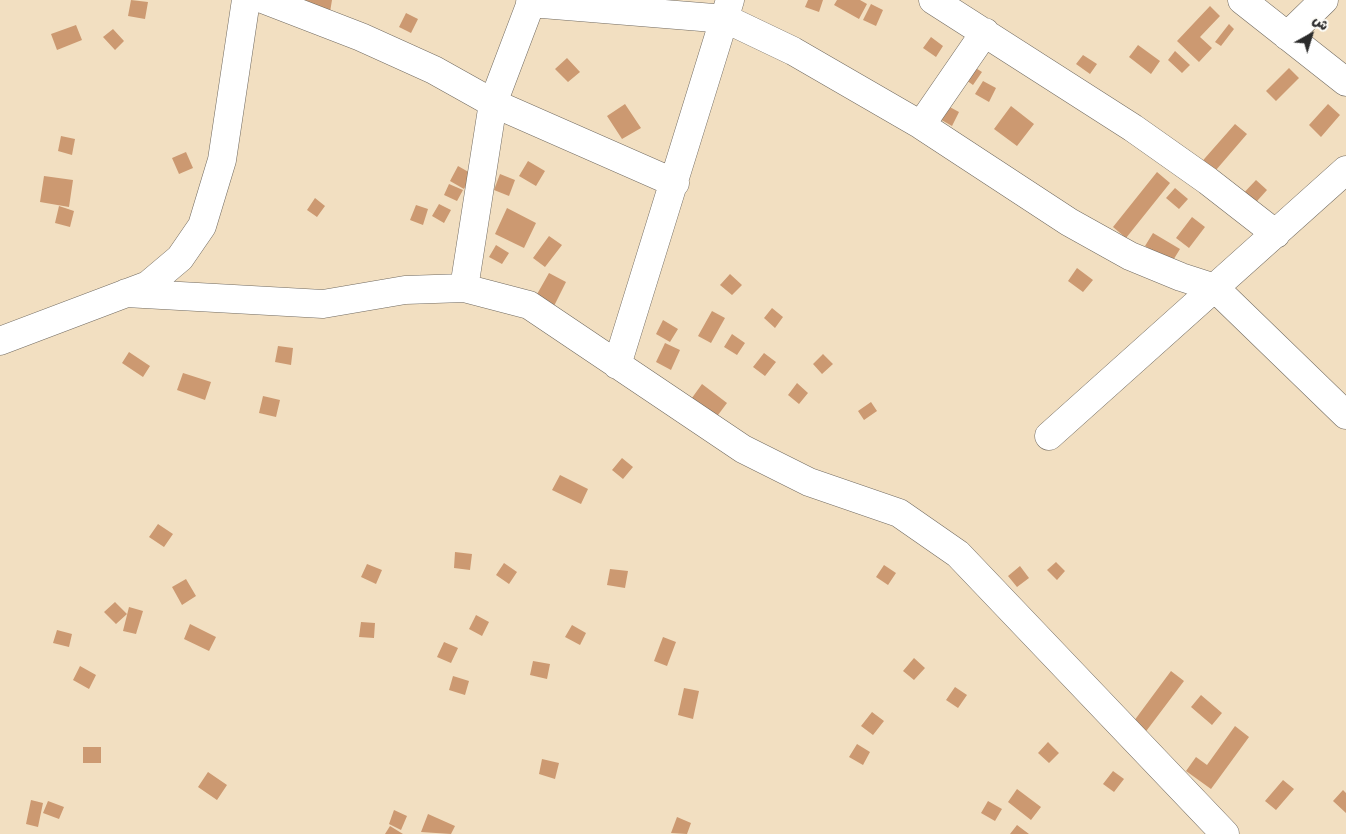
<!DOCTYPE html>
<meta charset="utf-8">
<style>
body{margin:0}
#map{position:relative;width:1346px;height:834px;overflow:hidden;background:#f2dfc1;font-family:Itim,"Playpen Sans Arabic",sans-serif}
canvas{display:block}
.north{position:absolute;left:1286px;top:10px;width:50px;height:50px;-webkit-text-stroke:4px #fdfcf7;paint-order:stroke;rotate:39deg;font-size:14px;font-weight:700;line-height:20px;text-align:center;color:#2b2b2b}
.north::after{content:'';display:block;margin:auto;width:18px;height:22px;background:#2b2b2b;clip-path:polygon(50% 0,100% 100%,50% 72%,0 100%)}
</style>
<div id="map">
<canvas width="1346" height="834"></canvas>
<div class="north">ش</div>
</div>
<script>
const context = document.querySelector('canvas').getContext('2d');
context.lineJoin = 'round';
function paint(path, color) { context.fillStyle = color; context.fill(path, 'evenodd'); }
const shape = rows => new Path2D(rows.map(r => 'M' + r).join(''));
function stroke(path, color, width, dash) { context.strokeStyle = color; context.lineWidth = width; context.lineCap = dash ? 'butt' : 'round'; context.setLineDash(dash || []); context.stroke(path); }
paint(shape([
 [131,0,148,2,145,19,128,16],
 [302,0,332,0,329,18],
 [808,0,823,0,819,12,805,7],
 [837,0,860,0,867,4,859,19,834,5],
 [871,4,883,10,876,26,863,20],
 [1210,6,1220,16,1200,37,1212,48,1199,62,1177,41],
 [406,13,418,19,411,33,399,27],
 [1229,24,1234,29,1221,46,1215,42],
 [76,25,82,40,57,50,51,34],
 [113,29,124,41,115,50,103,37],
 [931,37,943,46,936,57,923,48],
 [1138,45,1160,61,1151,74,1129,57],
 [1175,51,1190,65,1182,73,1168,60],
 [1083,55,1097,64,1090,74,1076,64],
 [567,58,580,72,568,82,555,69],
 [971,65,982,72,973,85,963,78],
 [1289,68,1299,78,1276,101,1266,91],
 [983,81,996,88,989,102,975,94],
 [625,104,641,128,622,139,607,116],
 [1328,104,1340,115,1321,137,1309,125],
 [946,105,959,112,952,126,938,118],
 [1011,106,1034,124,1017,146,994,129],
 [1235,124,1247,134,1210,177,1198,166],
 [61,136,75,139,72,155,58,151],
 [186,152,193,168,179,174,172,158],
 [528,161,545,171,536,186,519,176],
 [458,166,472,174,464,189,450,181],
 [1157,172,1170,183,1126,238,1113,227],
 [500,174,515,180,509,196,494,190],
 [44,176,73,180,69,207,40,202],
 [1256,180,1267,190,1249,210,1238,199],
 [449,184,463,190,457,201,444,195],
 [1175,188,1188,199,1179,209,1166,198],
 [315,198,325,206,317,217,307,210],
 [439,204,451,210,444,223,432,216],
 [416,205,428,209,423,225,410,220],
 [59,206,74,211,70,227,55,223],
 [507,208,536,223,524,248,495,234],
 [1192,217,1205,227,1189,248,1176,238],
 [1153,233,1180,249,1172,262,1145,246],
 [549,236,562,245,545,267,533,258],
 [496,245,509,253,502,264,489,257],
 [1077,268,1093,280,1083,292,1068,281],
 [549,273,566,282,554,306,536,296],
 [730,274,742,285,732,295,720,285],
 [772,308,783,317,775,328,764,318],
 [712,311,725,318,711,343,698,336],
 [663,320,678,329,670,342,656,334],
 [732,334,745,343,737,355,724,347],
 [665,343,680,350,671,370,656,362],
 [278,346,293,348,291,365,275,362],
 [129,352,150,366,143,377,122,363],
 [764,353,776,362,765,376,753,367],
 [823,354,833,364,822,374,813,364],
 [183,373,211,382,205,400,177,390],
 [797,383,808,393,799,404,788,395],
 [702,384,727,403,709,427,684,409],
 [263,396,280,400,276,417,259,413],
 [871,402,877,411,864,420,858,411],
 [622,458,633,467,623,479,612,470],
 [560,475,588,489,581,504,552,490],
 [158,524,173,534,164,547,149,537],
 [455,552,472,554,470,570,454,568],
 [1056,562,1065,571,1057,580,1047,570],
 [504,563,517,572,509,584,496,575],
 [367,564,382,570,376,584,361,577],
 [884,565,896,573,888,585,876,577],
 [1020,566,1029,578,1017,587,1008,576],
 [610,569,628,571,625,588,607,585],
 [186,579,196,596,182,605,172,587],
 [115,602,127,614,116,624,104,612],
 [129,607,143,611,136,634,123,631],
 [476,615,489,622,482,636,469,629],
 [361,622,375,623,374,638,359,637],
 [190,624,216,637,209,651,184,639],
 [572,625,586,633,580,645,565,637],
 [57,630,72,634,69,647,53,643],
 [663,637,676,642,667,666,654,661],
 [444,642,458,648,451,663,437,657],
 [914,658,925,668,914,680,903,671],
 [533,661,550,664,547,679,530,675],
 [80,666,96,675,89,689,73,680],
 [1171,671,1184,681,1144,734,1131,725],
 [453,676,469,681,465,695,449,690],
 [955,687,967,695,958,708,946,700],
 [684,688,699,691,693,719,678,715],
 [1201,695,1222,713,1212,725,1191,707],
 [872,712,884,721,873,735,861,726],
 [1235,726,1249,737,1211,789,1186,771,1196,757,1207,765],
 [1048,742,1059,753,1049,763,1038,753],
 [857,744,870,752,863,765,849,757],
 [83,747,101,747,101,763,83,763],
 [542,759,559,763,555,779,539,774],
 [1113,771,1124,779,1114,792,1103,784],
 [208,772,227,785,217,800,198,787],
 [1283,780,1294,789,1276,810,1265,801],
 [1017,789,1041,807,1031,820,1008,802],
 [1343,790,1346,793,1346,813,1333,801],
 [31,800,43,803,38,827,26,824],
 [48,801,64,807,59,819,43,813],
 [988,801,1002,809,995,821,981,813],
 [394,810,407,816,401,830,389,824],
 [428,814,455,826,451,834,421,832],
 [677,817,691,823,687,834,671,833],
 [1017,825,1029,834,1010,834],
 [390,826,403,834,385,834]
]), '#cc9971');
const minor = shape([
 [265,0,361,37,434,70,493,103,675,183],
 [933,0,1133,128,1208,181,1276,234],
 [1242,0,1346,82],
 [530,3,726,19,793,51,921,125,1069,222,1130,256,1181,277,1215,288,1346,415],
 [1287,36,1324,0],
 [921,125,985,32],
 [464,288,493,103,532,0],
 [126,293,323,304,405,290,464,288,529,305,743,449,809,482,899,513,958,554,1225,834],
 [0,341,148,285,180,258,202,226,222,160,246,0],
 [617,365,730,0],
 [1049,436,1346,170]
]);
stroke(minor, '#716a60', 29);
stroke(minor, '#fff', 28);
</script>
